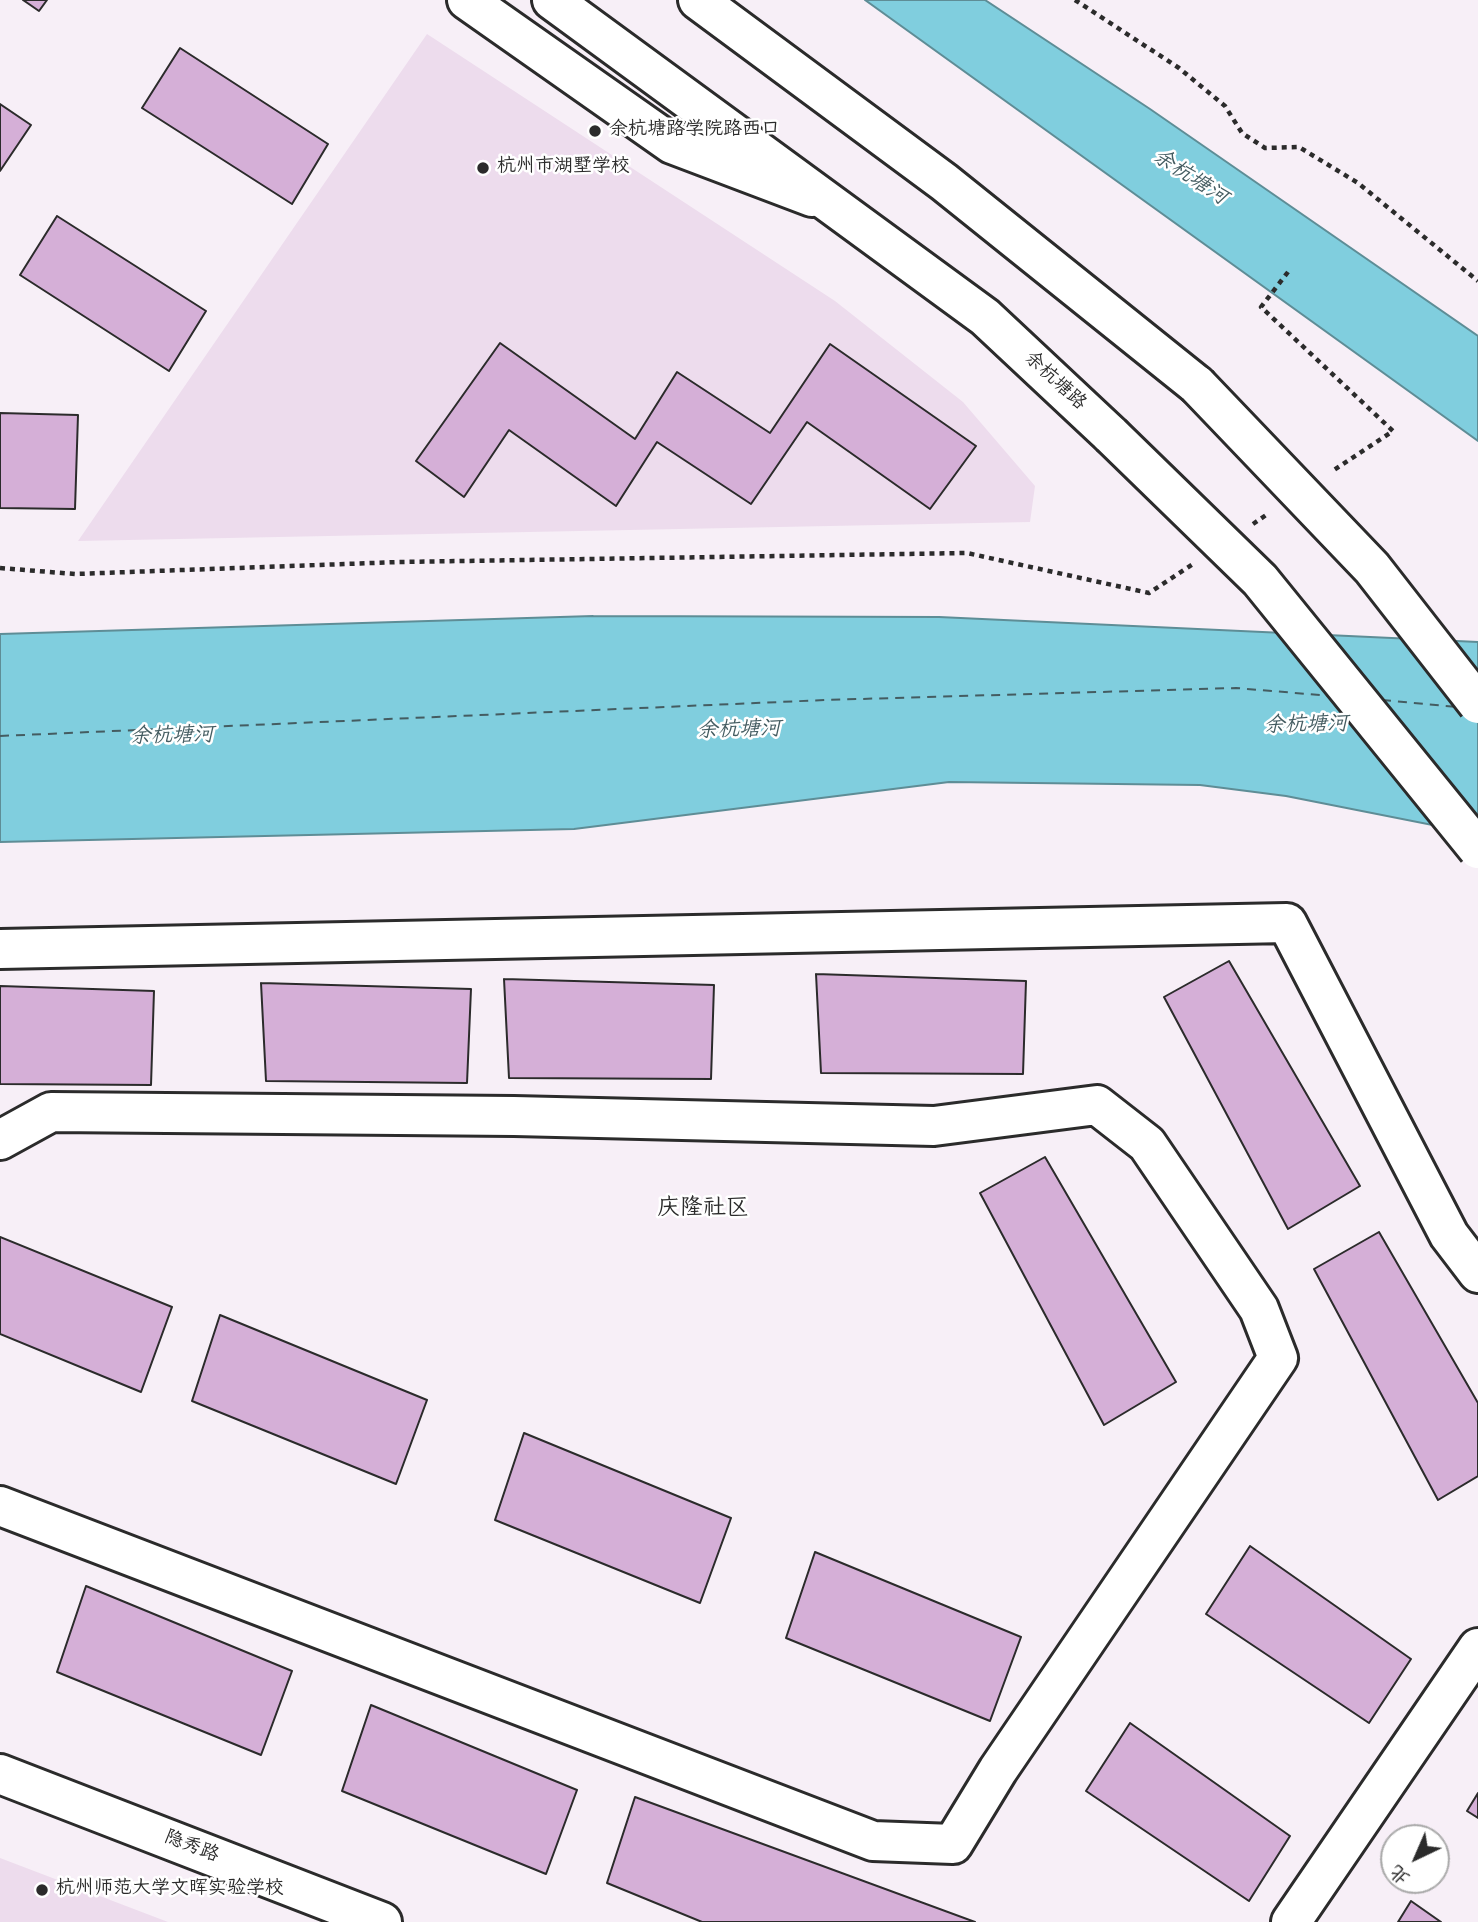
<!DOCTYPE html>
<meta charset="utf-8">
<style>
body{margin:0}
#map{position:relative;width:1478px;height:1922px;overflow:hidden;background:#f7eff7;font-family:"Gochi Hand","LXGW WenKai TC",sans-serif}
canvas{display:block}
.north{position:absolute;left:1380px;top:1824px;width:70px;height:70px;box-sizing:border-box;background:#fff;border:2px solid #aaa;border-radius:50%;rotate:224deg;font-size:19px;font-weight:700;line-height:28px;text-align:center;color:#2b2b2b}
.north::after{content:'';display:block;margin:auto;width:24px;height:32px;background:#2b2b2b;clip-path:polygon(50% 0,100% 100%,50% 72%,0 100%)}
</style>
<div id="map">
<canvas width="1478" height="1922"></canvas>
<div class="north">北</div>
</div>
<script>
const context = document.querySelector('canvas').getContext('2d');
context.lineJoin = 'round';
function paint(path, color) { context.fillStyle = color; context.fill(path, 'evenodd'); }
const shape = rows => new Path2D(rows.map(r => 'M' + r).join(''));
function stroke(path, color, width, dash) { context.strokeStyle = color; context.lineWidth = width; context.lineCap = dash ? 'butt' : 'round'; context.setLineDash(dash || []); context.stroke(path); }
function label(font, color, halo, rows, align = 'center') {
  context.font = font + ' "Gochi Hand","LXGW WenKai TC",sans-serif'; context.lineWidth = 5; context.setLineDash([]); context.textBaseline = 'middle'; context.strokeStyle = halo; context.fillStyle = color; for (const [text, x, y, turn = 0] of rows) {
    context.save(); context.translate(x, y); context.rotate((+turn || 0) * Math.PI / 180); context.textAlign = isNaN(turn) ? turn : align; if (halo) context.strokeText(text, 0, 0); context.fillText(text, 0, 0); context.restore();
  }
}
paint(shape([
 [427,34,835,301,963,402,1035,486,1030,522,78,541],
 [0,1858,168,1922,0,1922]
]), '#eddced');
const water = shape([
 [865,0,985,0,1150,109,1478,336,1478,441,865,0],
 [593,616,939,617,1478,642,1478,834,1286,796,1200,785,949,782,574,829,0,842,0,634,593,616]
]);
paint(water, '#80cede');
stroke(water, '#5e8d96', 2);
stroke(shape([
 [1382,700,1457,707],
 [0,736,825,700,1236,688,1331,696]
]), '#445c61', 2, [9, 7]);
const building = shape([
 [23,0,47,0,39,11,23,0],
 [180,48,328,144,292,204,142,108,180,48],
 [0,104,31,125,0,171,0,104],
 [57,216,206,311,169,371,20,275,57,216],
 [500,343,635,439,677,372,770,433,830,344,976,446,930,509,807,422,751,504,657,442,616,506,509,430,464,497,416,461,500,343],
 [0,413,78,415,75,509,0,508,0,413],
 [1229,961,1360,1186,1288,1229,1164,997,1229,961],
 [816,974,1026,981,1023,1074,821,1073,816,974],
 [504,979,714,985,711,1079,509,1078,504,979],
 [261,983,471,989,467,1083,266,1081,261,983],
 [0,986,154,991,151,1085,0,1084,0,986],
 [1045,1157,1176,1382,1104,1425,980,1193,1045,1157],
 [1379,1232,1478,1403,1478,1476,1438,1500,1314,1269,1379,1232],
 [0,1237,172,1307,141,1392,0,1334,0,1237],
 [220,1315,427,1400,396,1484,192,1401,220,1315],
 [524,1433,731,1518,700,1603,495,1520,524,1433],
 [1250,1546,1411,1659,1369,1723,1206,1614,1250,1546],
 [815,1552,1021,1637,990,1721,786,1638,815,1552],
 [86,1586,292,1671,261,1755,57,1672,86,1586],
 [371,1705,577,1790,546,1874,342,1791,371,1705],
 [1130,1723,1290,1836,1249,1901,1086,1791,1130,1723],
 [1478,1793,1478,1818,1467,1811,1478,1793],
 [635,1797,975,1922,702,1922,607,1883,635,1797],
 [1411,1901,1441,1922,1398,1922,1411,1901]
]);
paint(building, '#d5afd7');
stroke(building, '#2b2b2b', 2);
const minor = shape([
 [467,0,672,144,812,197],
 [0,949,1287,923,1449,1235,1478,1273],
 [0,1140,51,1112,514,1116,934,1126,1097,1105,1147,1144,1259,1309,1278,1358,998,1770,953,1844,873,1841,0,1506],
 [0,1774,382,1922],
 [1291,1922,1478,1648]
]);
const major = shape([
 [552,0,985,317,1111,435],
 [698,0,944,182,1197,385]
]);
stroke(minor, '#2b2b2b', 44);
stroke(major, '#2b2b2b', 44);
stroke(shape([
 [1075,0,1179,68,1225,106,1242,133,1265,148,1299,147,1358,183,1478,281],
 [1288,272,1261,307,1393,431,1331,472],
 [1253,524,1269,513],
 [0,568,75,574,399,562,967,553,1149,593,1193,564]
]), '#2b2b2b', 4.5, [5, 5]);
stroke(minor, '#fff', 38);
stroke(major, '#fff', 38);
const majorBridge = shape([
 [1197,385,1372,568,1478,704],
 [1111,435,1260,580,1478,849]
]);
stroke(majorBridge, '#2b2b2b', 44, []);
stroke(majorBridge, '#fff', 38);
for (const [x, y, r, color] of [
 [595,131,7,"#2b2b2b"],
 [483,168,7,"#2b2b2b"],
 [42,1890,7,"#2b2b2b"]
]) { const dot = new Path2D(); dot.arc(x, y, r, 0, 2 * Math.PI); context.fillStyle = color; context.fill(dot); stroke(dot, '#fff', 2.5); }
label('19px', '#2b2b2b', '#fff', [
 ["余杭塘路学院路西口",609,131],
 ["杭州市湖墅学校",497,168],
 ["杭州师范大学文晖实验学校",56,1890]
], 'left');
label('19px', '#2b2b2b', '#fff', [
 ["余杭塘路",1054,382,43],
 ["隐秀路",191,1848,21]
]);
label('italic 21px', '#445c61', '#fff', [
 ["余杭塘河",1189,179,33],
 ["余杭塘河",1306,727,-1],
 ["余杭塘河",739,732,-1],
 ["余杭塘河",172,738,-1]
]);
label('23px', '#2b2b2b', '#fff', [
 ["庆隆社区",703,1210]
]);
</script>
